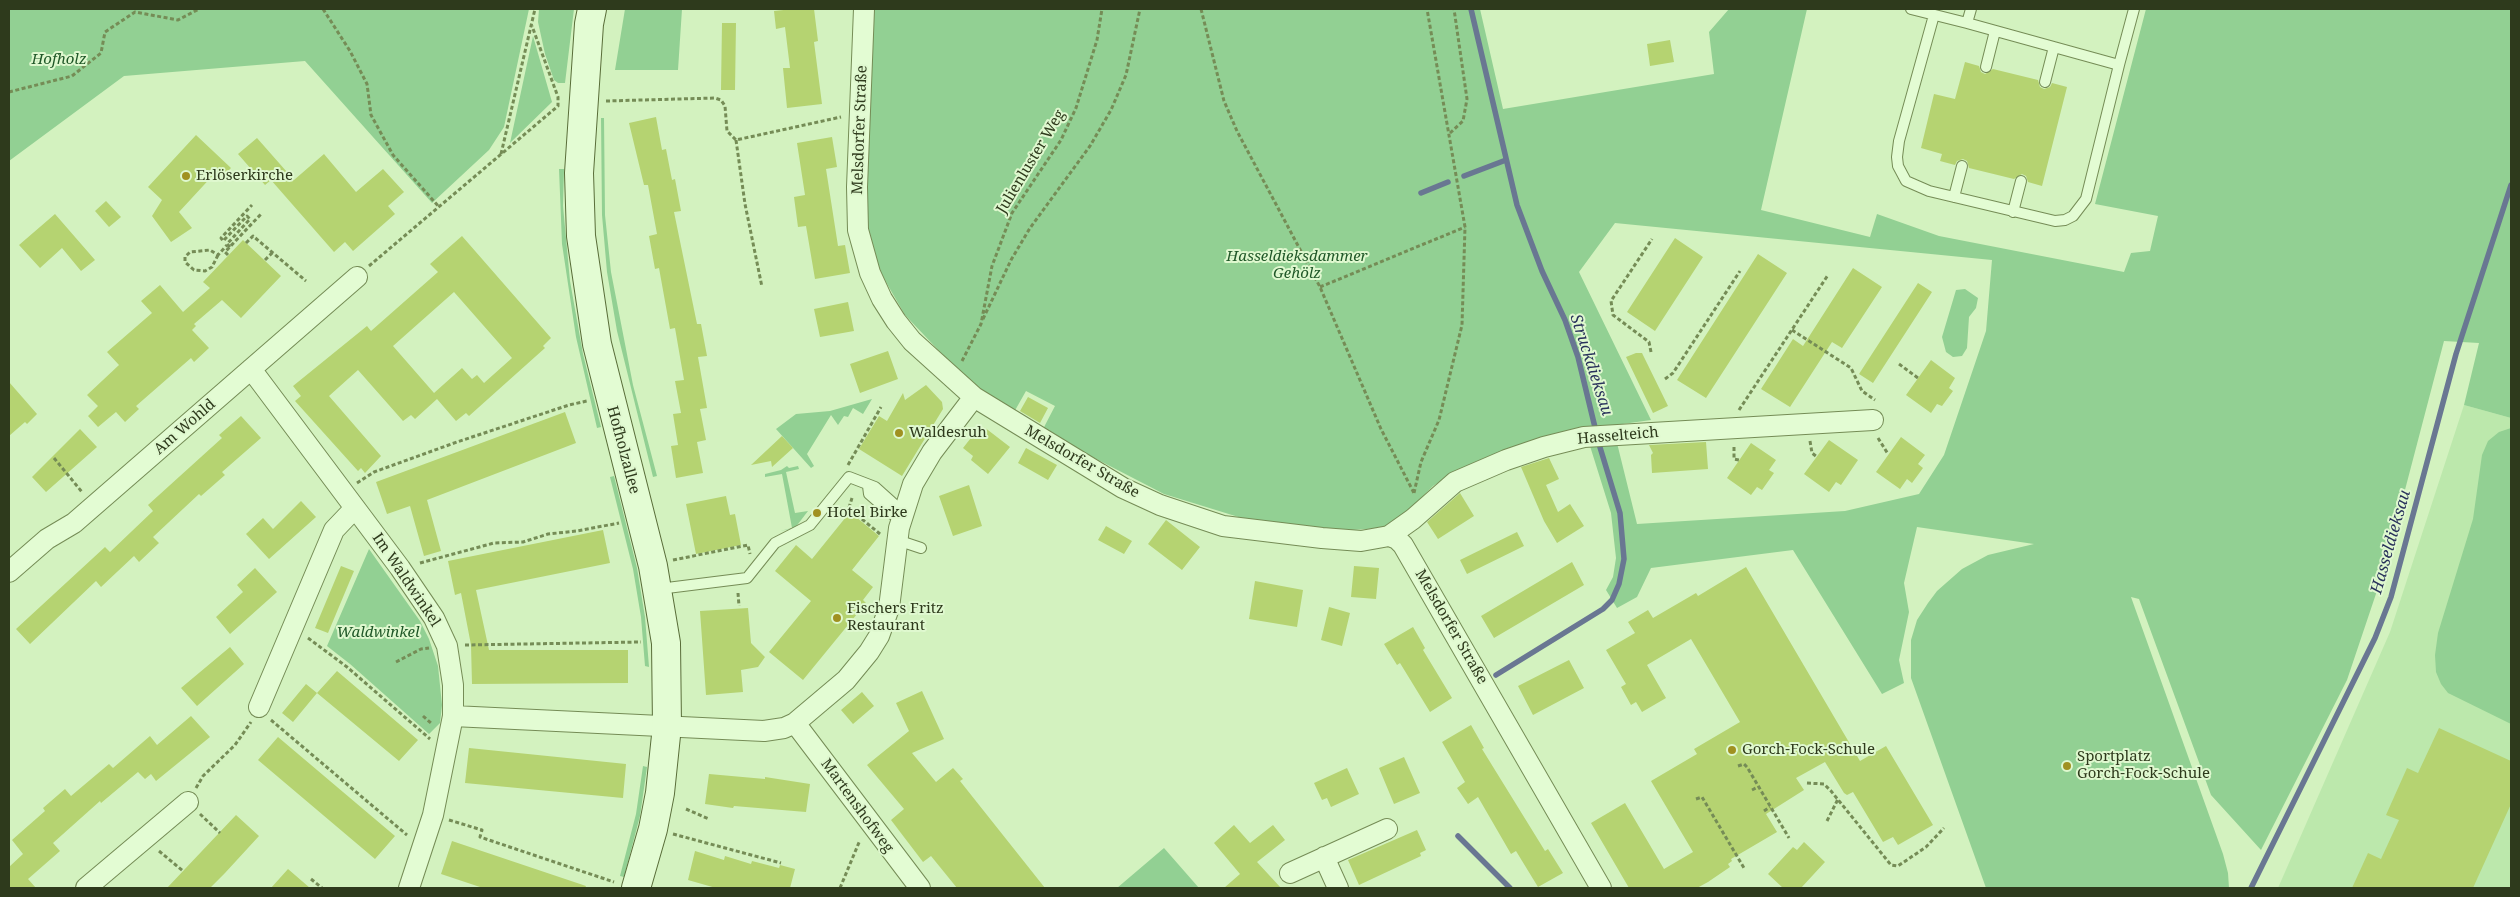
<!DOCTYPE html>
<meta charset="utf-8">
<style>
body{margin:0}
#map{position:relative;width:2520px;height:897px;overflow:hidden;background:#d3f2bf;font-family:"Noto Serif",serif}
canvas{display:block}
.frame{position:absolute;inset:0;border:10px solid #2e3a1c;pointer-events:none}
</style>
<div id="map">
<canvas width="2520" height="897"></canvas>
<div class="frame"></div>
</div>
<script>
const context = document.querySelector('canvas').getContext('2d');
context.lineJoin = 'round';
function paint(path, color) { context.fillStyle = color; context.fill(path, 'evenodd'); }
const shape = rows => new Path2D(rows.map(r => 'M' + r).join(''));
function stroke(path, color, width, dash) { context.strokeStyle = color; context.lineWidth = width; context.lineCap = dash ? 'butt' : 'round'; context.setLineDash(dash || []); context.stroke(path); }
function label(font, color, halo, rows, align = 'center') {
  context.font = font + ' "Noto Serif",serif'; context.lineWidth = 4; context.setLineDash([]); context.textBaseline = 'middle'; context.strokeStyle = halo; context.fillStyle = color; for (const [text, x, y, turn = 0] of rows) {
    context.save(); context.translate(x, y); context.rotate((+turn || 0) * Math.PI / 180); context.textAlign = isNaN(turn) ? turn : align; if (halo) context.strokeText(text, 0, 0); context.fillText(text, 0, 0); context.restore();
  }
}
paint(shape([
 [2464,405,2511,418,2511,888,2278,888,2390,632]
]), '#bce8ac');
paint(shape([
 [9,9,529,9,504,127,489,150,432,203,305,61,124,76,9,161],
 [539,9,574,9,565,83,558,83,554,80,545,54,538,22],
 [625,9,682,9,678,70,615,70],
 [874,9,1480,9,1503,109,1714,74,1709,32,1729,9,1807,9,1761,210,1870,237,1877,214,1939,236,2124,272,2131,253,2150,251,2158,216,2095,204,2146,9,2511,9,2511,418,2464,405,2479,343,2444,341,2384,570,2347,680,2261,850,2211,795,2139,599,2131,597,2223,854,2228,873,2229,888,1986,888,1911,678,1911,640,1917,620,1928,603,1937,591,1962,569,1988,555,2034,544,1917,527,1904,583,1909,612,1899,660,1904,683,1882,694,1793,550,1651,568,1637,597,1617,608,1606,590,1613,577,1616,558,1611,513,1590,446,1617,443,1637,524,1845,511,1919,494,1944,455,1986,331,1992,260,1615,223,1579,272,1651,420,1580,430,1546,438,1489,456,1458,470,1433,486,1405,514,1382,528,1321,532,1245,519,1164,494,1042,431,1055,406,1026,391,1013,414,979,393,905,315,879,270,869,243,866,212],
 [533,36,552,102,510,143],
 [601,118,604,118,605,215,611,272,633,385,657,476,653,477,617,331,607,272,602,215],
 [559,169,564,169,563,206,570,281,583,354,601,427,597,428,576,337,562,244],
 [1965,289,1978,298,1976,308,1969,317,1967,348,1962,356,1953,357,1946,352,1942,337,1956,290],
 [872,399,863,414,853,408,848,417,844,416,838,425,831,415,807,454,814,466,811,468,776,429,796,414,830,411],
 [2511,428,2511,724,2448,693,2441,684,2436,672,2435,655,2438,633,2473,519,2482,455,2488,441,2499,432],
 [787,466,789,468,798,466,799,469,786,472,795,513,808,511,795,528,780,531,792,528,782,474,765,477,765,474,781,470],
 [614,476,637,568,645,617,649,667,645,666,641,617,633,569,610,477],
 [369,549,420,621,429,639,438,666,442,705,440,723,429,734,350,664,327,646],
 [643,766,647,767,640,816,624,877,620,876,636,814],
 [1164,848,1199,888,1117,888]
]), '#92d093');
stroke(shape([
 [1471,9,1517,205,1542,271,1565,320,1578,357,1599,444,1620,513,1624,559,1619,584,1612,600,1603,609,1496,675],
 [1464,176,1506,160],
 [1421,193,1448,182],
 [1458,836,1510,888],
 [2251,888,2375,638,2391,597,2456,354,2511,185]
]), '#697792', 5.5);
paint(shape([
 [793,9,814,9,818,41,814,42,822,104,787,108,783,68,790,68,785,27,776,29,774,11],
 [722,23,736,23,735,90,721,90],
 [1670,40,1674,62,1650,66,1647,44],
 [1965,62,1979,66,1981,72,1985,74,1993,69,2038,80,2040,87,2044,89,2050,87,2052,83,2067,87,2042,186,2028,182,2026,176,2022,174,2014,179,1969,168,1967,161,1963,159,1957,161,1955,165,1940,161,1942,154,1921,148,1934,94,1955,99],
 [656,117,662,150,666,149,672,180,675,179,681,211,674,212,697,324,701,324,707,356,698,357,707,408,700,409,706,440,697,442,703,473,676,478,671,446,678,445,673,414,681,413,675,381,684,380,675,328,670,329,659,268,655,269,649,236,657,234,648,185,644,185,629,123],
 [196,135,231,168,221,178,215,173,179,212,192,228,171,242,152,216,162,200,148,187],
 [832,137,837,167,826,169,838,246,845,245,850,273,815,279,806,226,798,227,794,197,805,195,797,143],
 [257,138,294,180,324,154,356,192,383,169,404,192,388,206,395,214,353,251,345,242,334,252,271,180,265,185,238,154],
 [106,201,121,217,109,227,95,211],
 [55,214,95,260,81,271,62,248,40,268,19,245],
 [462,236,551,338,543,346,545,348,469,416,466,413,456,421,437,399,415,419,411,415,403,421,358,370,329,396,381,456,365,473,361,468,358,471,295,401,301,396,293,386,367,326,371,331,438,272,430,264],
 [454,292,512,358,484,383,477,375,472,379,462,368,434,393,393,346],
 [1675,238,1703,257,1655,331,1627,312],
 [243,240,281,276,241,318,222,300,194,324,196,326,192,330,209,348,194,362,191,358,136,406,139,409,125,422,116,412,98,427,88,416,98,406,87,395,119,365,107,352,152,313,141,301,160,285,183,312,210,288,203,282],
 [1758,254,1787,273,1706,398,1677,380],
 [1853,268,1882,287,1842,348,1832,342,1790,407,1761,389,1793,339,1803,346],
 [1918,283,1932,292,1873,383,1859,374],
 [848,302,854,331,820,337,814,309],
 [888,351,898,379,860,393,850,364],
 [1636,353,1642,353,1668,406,1653,413,1626,357],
 [1931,360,1955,378,1949,388,1953,391,1942,406,1937,404,1931,413,1906,395],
 [9,382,37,414,27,424,25,422,9,436],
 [926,385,942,402,943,409,902,476,859,449,879,416,887,421,903,393,905,400],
 [1028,397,1048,408,1040,423,1020,411],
 [565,412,576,443,427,500,441,551,424,556,410,506,387,514,376,482],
 [241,416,261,438,222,472,225,475,201,496,199,494,153,537,159,543,139,562,134,556,101,587,96,581,30,644,16,629,105,547,110,552,153,511,148,505,222,438,219,435],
 [984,427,1010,447,988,474,971,460,973,456,963,448,974,434,977,436],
 [80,429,97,447,46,492,32,477],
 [782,436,793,448,772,467,771,461,751,465],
 [1901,437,1925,455,1918,464,1923,468,1912,483,1907,479,1900,489,1876,472],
 [1829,440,1858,460,1841,485,1836,482,1829,492,1804,474],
 [1706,442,1708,469,1652,473,1651,455,1653,453,1649,445],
 [1751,443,1776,460,1769,470,1774,473,1762,490,1757,487,1751,495,1727,478],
 [1026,448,1057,465,1048,480,1018,463],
 [1549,458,1559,479,1546,485,1558,512,1570,504,1584,526,1557,543,1544,521,1521,467],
 [969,485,982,526,953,536,939,496],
 [1460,493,1474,516,1438,539,1427,522],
 [726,496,730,515,735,514,741,545,696,554,686,504],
 [301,501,316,517,269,559,246,534,263,518,273,529],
 [850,512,879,536,852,570,873,587,863,600,866,603,803,680,769,652,811,601,775,571,796,545,812,559],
 [1166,520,1200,547,1182,570,1148,544],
 [1106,526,1132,541,1124,554,1098,540],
 [603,530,610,563,476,590,489,650,628,650,628,683,472,684,471,645,461,593,455,595,448,561],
 [1517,532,1524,546,1467,574,1460,560],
 [1572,562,1584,585,1494,638,1481,616],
 [341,566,354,571,328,633,315,628],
 [1354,566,1379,568,1376,599,1351,597],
 [1746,567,1860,761,1886,746,1933,825,1898,845,1893,837,1883,842,1853,792,1847,795,1844,793,1825,762,1796,778,1804,790,1766,814,1777,832,1731,859,1732,861,1728,864,1730,867,1708,882,1697,888,1629,888,1591,823,1625,803,1664,869,1693,852,1651,781,1697,754,1694,749,1740,722,1691,639,1647,665,1666,698,1642,712,1636,702,1631,705,1621,687,1626,684,1606,650,1635,633,1628,622,1648,610,1653,618,1696,593,1698,596],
 [255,568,277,592,230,634,216,617,243,592,237,585],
 [1255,581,1303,590,1297,627,1249,619],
 [1329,607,1350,613,1342,646,1321,640],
 [748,608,751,643,765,657,758,667,741,670,743,692,706,695,700,611],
 [1413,627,1425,648,1423,650,1452,698,1430,712,1400,663,1397,665,1384,644],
 [230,647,244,664,197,706,181,688],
 [1569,660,1584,688,1533,715,1518,686],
 [337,671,418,740,399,761,317,693,293,722,282,713,306,684,317,693],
 [922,691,944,739,912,753,936,782,953,768,963,779,960,781,1045,888,957,888,931,856,923,862,891,820,904,809,867,765,909,731,896,703],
 [862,692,874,706,853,724,841,710],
 [191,716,210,737,156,781,151,774,145,779,138,772,101,803,100,801,53,843,60,851,28,879,36,888,9,888,9,867,23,854,12,840,45,811,43,808,65,789,71,796,109,764,113,768,150,736,157,745],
 [1471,725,1484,748,1482,749,1545,851,1548,849,1563,873,1538,887,1516,851,1511,854,1478,797,1468,804,1457,788,1465,782,1442,742],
 [2439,728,2511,761,2511,804,2473,888,2352,888,2368,853,2381,859,2399,820,2386,815,2407,768,2418,773],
 [278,737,395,836,375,859,258,760],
 [469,748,626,764,623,798,465,783],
 [1404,757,1420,793,1394,804,1379,768],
 [1347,768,1359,794,1331,807,1327,798,1322,800,1314,783],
 [709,774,765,779,765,777,810,784,806,812,734,806,733,808,705,804],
 [236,815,259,836,225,873,210,888,167,888],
 [1234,825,1250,843,1273,825,1285,840,1257,862,1281,888,1224,888,1240,874,1214,843],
 [1417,830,1426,850,1420,853,1421,856,1359,885,1348,860],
 [452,841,586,886,585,888,483,888,441,874],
 [1804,842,1825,862,1801,888,1783,888,1768,874,1793,847,1797,850],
 [695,851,724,860,725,856,751,864,752,861,779,868,780,865,795,869,790,888,716,888,688,880],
 [288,869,310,888,271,888]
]), '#b5d371');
const lane = shape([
 [1911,9,1967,23,1971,9],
 [1934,15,1899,141,1897,157,1898,166,1906,181,1929,191,2055,221,2065,220,2073,216,2086,199,2119,65],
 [1967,23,2119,65,2134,9],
 [1986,67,1995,31],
 [2045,82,2054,47],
 [1954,197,1962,166],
 [2013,212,2021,181],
 [868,486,869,494,892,514,901,519],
 [897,540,921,548],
 [659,589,747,578,775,543,810,525,849,477,875,487,895,505,904,508]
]);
const street = shape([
 [864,9,857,187,858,230,870,273,882,299,896,321,912,341,974,397,1123,488,1160,505,1223,526,1322,538,1361,541,1389,536,1397,539,1403,545,1601,888],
 [251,369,400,568,434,618,447,646,453,685,453,716,433,815,409,888],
 [1389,536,1413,519,1455,482,1506,460,1544,447,1584,437,1873,420],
 [9,572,47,539,74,523,357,277],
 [259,707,334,530,355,508],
 [453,716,764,731,784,728,795,723,846,680,869,652,879,636,889,608,899,528,913,484,932,452,974,397],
 [795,723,920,888],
 [1324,857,1338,888],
 [1290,873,1387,829],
 [86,888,188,802]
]);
const secondary = shape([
 [592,9,589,24,579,173,581,236,597,344,653,566,666,643,667,726,660,793,653,829,636,888]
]);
stroke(lane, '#758c56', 12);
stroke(street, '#758c56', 22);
stroke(secondary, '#596d39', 30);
stroke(shape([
 [323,9,350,51,367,84,371,115,393,155,439,207],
 [1201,9,1224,101,1237,131,1320,287,1381,429,1414,493],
 [9,92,72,76,101,53,105,32,135,12,178,20,199,9],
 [606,101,715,98,721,100,725,106,727,131,736,140,841,117],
 [1450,133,1463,121,1467,99,1454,9],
 [736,140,745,204,762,287],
 [501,154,535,9],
 [246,243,253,236,306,281],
 [230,247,227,244,250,219,247,216,223,241,221,238,252,205],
 [218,255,212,267,205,271,194,270,185,262,185,257,190,252,210,250,218,255,227,245],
 [228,255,225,252,262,213],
 [265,260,273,252],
 [369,266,558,106,558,97,532,26],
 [1320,287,1465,227],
 [983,319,1011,260,1030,228,1090,146,1111,110,1126,75,1140,9],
 [1792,330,1851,368,1862,391,1875,400],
 [1651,352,1649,342,1613,315,1611,301,1652,239],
 [962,361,981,324,992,266,1012,213,1061,140,1076,108,1097,40,1102,9],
 [1899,364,1918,378],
 [1665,379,1673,373,1740,271],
 [1739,410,1828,275],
 [1878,438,1888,454],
 [1810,441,1812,453,1817,457],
 [1734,447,1734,459,1739,460],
 [54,458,82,492],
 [848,465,881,407],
 [357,483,374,472,457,442,569,405,587,401],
 [1414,493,1421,462,1439,420,1462,325,1465,227,1427,9],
 [839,509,852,511,880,534],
 [847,514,852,498],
 [673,560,748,545,750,554],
 [420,563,494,543,523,542,548,534,577,531,619,523],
 [738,593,739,606],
 [308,638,347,667,430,739],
 [465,645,641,642],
 [396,662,421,649,429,648],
 [423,716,432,724],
 [271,720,407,835],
 [1738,766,1744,764,1747,767,1789,838],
 [1807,783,1824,784,1831,791,1891,865,1898,866,1926,847,1944,828],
 [196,788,203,776,235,745,251,722],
 [1752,790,1758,787],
 [1696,799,1702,797,1744,868],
 [686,809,709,819],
 [1764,811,1770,807],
 [200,814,220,833],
 [449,820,482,830,480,837,614,882],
 [1827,821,1838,799],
 [673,834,781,863],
 [159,851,183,871],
 [311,879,322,888],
 [840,888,860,840]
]), '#758c56', 3, [4, 2.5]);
stroke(lane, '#e3fcd3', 10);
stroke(street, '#e3fcd3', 20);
stroke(secondary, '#e3fcd3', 28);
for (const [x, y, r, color] of [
 [186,176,5,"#a09121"],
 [899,433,5,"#a09121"],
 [817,513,5,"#a09121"],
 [837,618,5,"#a09121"],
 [1732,750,5,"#a09121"],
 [2067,766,5,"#a09121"]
]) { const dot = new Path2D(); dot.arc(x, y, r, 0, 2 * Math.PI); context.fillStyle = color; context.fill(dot); stroke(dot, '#dff8cf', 2); }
label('italic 15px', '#205828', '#dff8cf', [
 ["Hofholz",59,60],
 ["Hasseldieksdammer",1297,257],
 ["Gehölz",1297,274],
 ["Waldwinkel",378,633]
]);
label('15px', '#2e3a1c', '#dff8cf', [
 ["Melsdorfer Straße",860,130,-88],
 ["Julienluster Weg",1031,162,-59],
 ["Am Wohld",185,427,-41],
 ["Hasselteich",1618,436,-5],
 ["Hofholzallee",623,450,75],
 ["Melsdorfer Straße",1082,462,30],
 ["Im Waldwinkel",406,580,56],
 ["Melsdorfer Straße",1451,627,60],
 ["Martenshofweg",857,806,54]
]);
label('15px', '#2e3a1c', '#dff8cf', [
 ["Erlöserkirche",196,176],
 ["Waldesruh",909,433],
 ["Hotel Birke",827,513],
 ["Fischers Fritz",847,609],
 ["Restaurant",847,626],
 ["Gorch-Fock-Schule",1742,750],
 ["Sportplatz",2077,757],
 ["Gorch-Fock-Schule",2077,774]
], 'left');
label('italic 16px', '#29325b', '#dff8cf', [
 ["Struckdieksau",1591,365,72],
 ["Hasseldieksau",2391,542,-74]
]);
</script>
